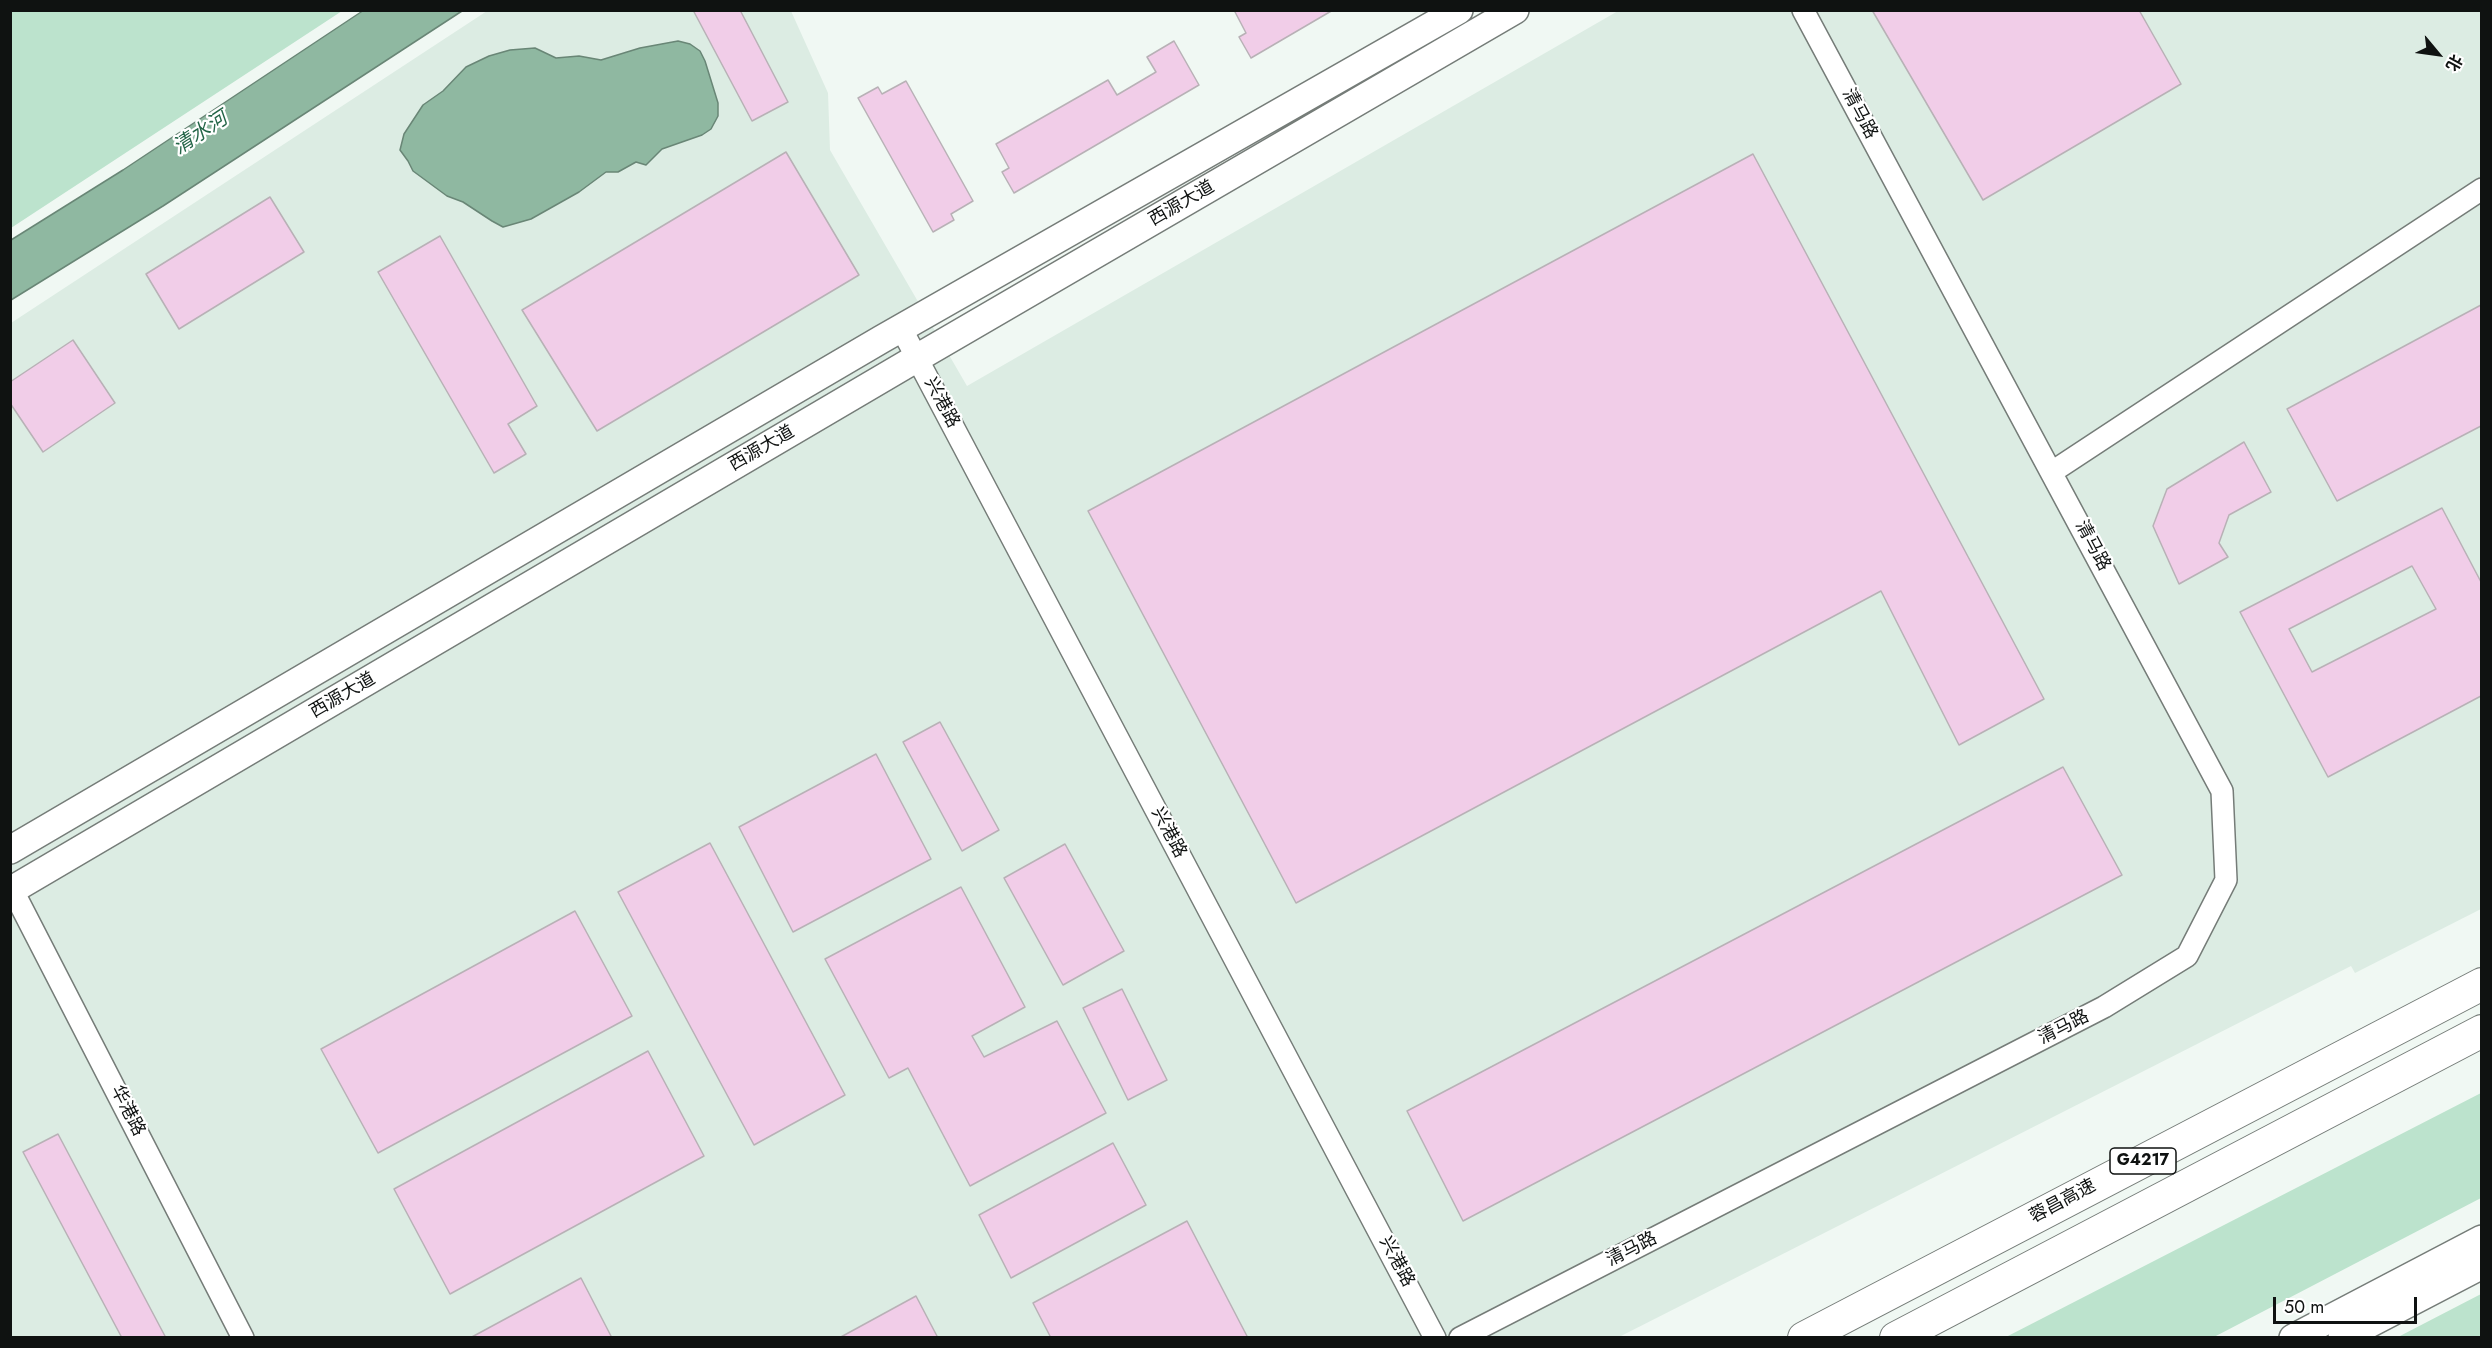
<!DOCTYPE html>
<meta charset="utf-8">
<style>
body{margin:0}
#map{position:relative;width:2492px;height:1348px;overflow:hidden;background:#f0f8f3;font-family:Jost,"Noto Sans SC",sans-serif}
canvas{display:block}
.frame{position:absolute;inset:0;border:12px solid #0f1211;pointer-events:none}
.north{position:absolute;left:2408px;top:24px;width:60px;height:60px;-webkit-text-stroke:4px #fff;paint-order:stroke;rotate:119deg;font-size:16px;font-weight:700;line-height:24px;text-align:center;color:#0f1211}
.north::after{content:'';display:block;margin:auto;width:21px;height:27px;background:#0f1211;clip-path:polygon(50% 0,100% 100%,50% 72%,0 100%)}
.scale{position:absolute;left:2273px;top:1297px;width:144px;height:27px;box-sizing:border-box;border:3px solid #0f1211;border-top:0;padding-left:8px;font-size:18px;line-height:21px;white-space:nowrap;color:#0f1211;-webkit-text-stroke:4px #fff;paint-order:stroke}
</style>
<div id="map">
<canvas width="2492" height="1348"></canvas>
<div class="frame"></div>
<div class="north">北</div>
<div class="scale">50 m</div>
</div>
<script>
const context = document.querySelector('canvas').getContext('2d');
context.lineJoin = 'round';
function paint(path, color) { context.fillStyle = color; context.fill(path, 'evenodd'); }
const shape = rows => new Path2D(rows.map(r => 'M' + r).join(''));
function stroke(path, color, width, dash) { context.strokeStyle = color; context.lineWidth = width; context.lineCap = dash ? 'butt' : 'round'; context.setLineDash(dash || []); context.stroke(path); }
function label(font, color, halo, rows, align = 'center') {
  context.font = font + ' Jost,"Noto Sans SC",sans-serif'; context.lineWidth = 4.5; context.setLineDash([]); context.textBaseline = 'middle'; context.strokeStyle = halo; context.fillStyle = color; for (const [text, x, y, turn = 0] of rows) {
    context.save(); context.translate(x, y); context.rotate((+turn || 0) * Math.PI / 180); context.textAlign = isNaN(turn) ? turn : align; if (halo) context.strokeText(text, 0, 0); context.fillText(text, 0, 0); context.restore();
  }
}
paint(shape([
 [487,11,791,11,828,93,830,150,967,386,1618,11,2481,11,2481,909,2355,973,2351,966,1619,1337,11,1338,11,323]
]), '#dcece3');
paint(shape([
 [11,10,342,10,342,11,11,228],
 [2481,1093,2481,1198,2214,1337,2006,1337],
 [2481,1294,2481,1337,2398,1337]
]), '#bce3cd');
const water = shape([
 [364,10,462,11,163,206,11,300,11,240,123,170,364,10],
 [678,41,690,44,700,51,705,61,718,103,718,116,711,129,702,135,662,149,646,165,636,162,618,172,606,172,579,192,531,219,503,227,492,221,463,202,447,196,413,171,408,161,400,150,404,134,423,105,443,91,466,67,489,56,510,50,535,48,556,58,579,56,601,60,640,48,678,41]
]);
paint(water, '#8fb8a1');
stroke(water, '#698676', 1.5);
const building = shape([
 [693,10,740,10,788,102,752,121,693,10],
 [1234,10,1333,10,1251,58,1239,37,1246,33,1234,10],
 [1872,10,2139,10,2181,84,1983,200,1872,10],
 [1174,41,1199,85,1014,193,1002,172,1009,168,996,144,1108,80,1117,95,1156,72,1147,57,1174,41],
 [906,81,973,201,951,214,954,220,933,232,858,98,878,87,882,94,906,81],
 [786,152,859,275,597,431,522,310,786,152],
 [1753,154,2044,699,1959,745,1881,591,1296,903,1088,511,1753,154],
 [270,197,304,252,179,329,146,274,270,197],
 [440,236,537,406,508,424,526,454,494,473,378,272,440,236],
 [2481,305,2481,426,2337,501,2287,409,2481,305],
 [73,340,115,403,43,452,10,403,10,382,73,340],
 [2244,442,2271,492,2229,515,2219,543,2228,557,2179,584,2153,526,2167,489,2244,442],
 [2442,508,2481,582,2481,696,2328,777,2240,612,2442,508],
 [2412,566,2436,609,2312,672,2289,629,2412,566],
 [940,722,999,830,962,851,903,742,940,722],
 [876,754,931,859,793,932,739,827,876,754],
 [2063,767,2122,875,1463,1221,1407,1111,2063,767],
 [710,843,845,1095,754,1145,618,892,710,843],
 [1065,844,1124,951,1063,985,1004,878,1065,844],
 [961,887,1025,1007,972,1036,984,1057,1057,1021,1106,1113,970,1186,908,1068,889,1078,825,959,961,887],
 [575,911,632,1016,378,1153,321,1049,575,911],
 [1122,989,1167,1080,1128,1100,1083,1008,1122,989],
 [648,1051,704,1156,450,1294,394,1189,648,1051],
 [58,1134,166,1338,122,1338,23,1152,58,1134],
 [1113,1143,1146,1205,1011,1278,979,1215,1113,1143],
 [1187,1221,1248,1338,1051,1338,1033,1303,1187,1221],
 [581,1278,612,1338,470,1338,581,1278],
 [916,1296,938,1338,839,1338,916,1296]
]);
paint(building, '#f1cde8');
stroke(building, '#b8b1b6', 1.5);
const minor = shape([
 [901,328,1435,1338],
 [2052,472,2482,189],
 [10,885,243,1338],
 [1460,1338,2104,1007,2187,956,2226,880,2222,791,1803,10]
]);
const major = shape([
 [10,850,882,339,1459,10],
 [10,891,917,358,1515,10],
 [2293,1338,2482,1239],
 [2342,1338,2482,1265]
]);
const highway = shape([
 [1804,1338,2482,984],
 [1896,1338,2482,1031]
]);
stroke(minor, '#757c78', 24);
stroke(major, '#757c78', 30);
stroke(highway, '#757c78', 34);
stroke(minor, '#fff', 21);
stroke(major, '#fff', 27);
stroke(highway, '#fff', 32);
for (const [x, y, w] of [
 [2143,1161,66]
]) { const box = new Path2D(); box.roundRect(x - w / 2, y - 13, w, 26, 4.5); context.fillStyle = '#fff'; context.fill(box); stroke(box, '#0f1211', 1.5); }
label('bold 16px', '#0f1211', null, [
 ["G4217",2143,1161]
]);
label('18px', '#0f1211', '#fff', [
 ["清马路",1859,114,62],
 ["西源大道",1182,204,-30],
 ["兴港路",941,403,62],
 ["西源大道",762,449,-30],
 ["清马路",2092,546,62],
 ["西源大道",343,696,-30],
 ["兴港路",1168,833,62],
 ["清马路",2064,1028,-27],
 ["华港路",127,1111,63],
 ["蓉昌高速",2063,1202,-28],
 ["清马路",1632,1250,-27],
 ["兴港路",1396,1262,62]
]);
label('italic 20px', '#236547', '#fff', [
 ["清水河",201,134,-33]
]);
</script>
